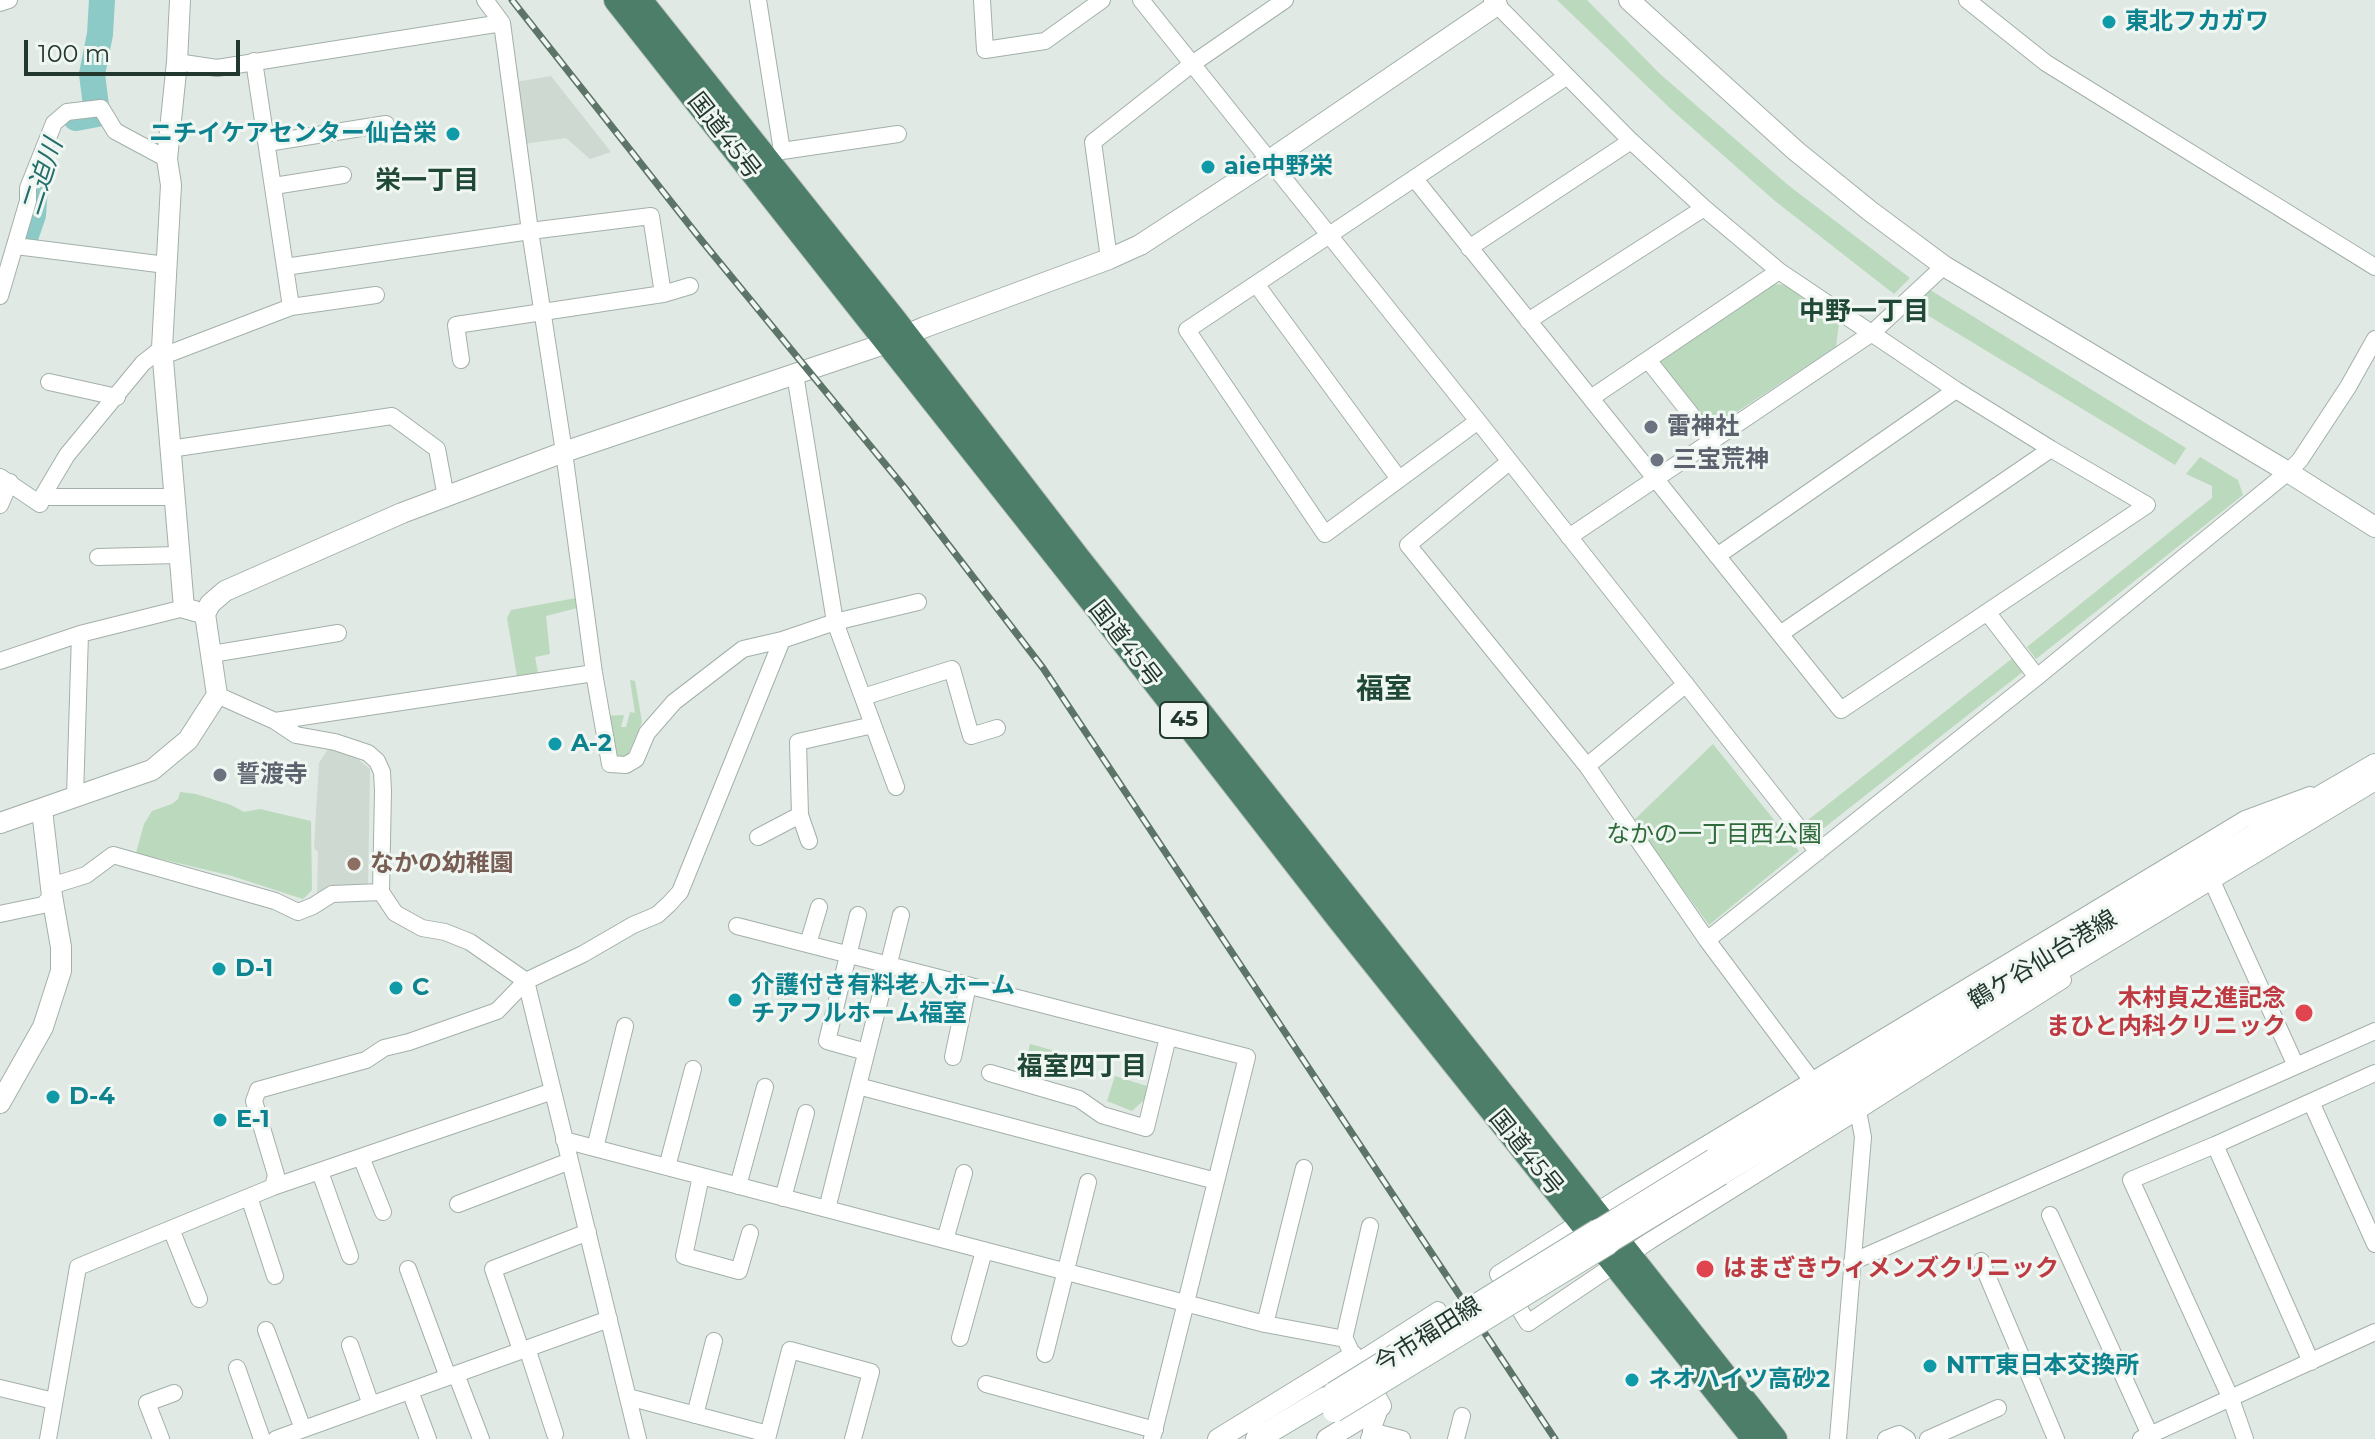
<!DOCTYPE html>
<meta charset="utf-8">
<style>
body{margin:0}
#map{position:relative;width:2375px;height:1439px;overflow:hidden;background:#e0e9e3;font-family:Montserrat,sans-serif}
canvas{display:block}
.scale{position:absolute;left:24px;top:40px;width:216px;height:36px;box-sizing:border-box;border:4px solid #22382e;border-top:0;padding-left:10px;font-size:24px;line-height:28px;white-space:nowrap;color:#22382e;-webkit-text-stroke:6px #f0f6f2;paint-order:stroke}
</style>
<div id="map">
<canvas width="2375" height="1439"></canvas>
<div class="scale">100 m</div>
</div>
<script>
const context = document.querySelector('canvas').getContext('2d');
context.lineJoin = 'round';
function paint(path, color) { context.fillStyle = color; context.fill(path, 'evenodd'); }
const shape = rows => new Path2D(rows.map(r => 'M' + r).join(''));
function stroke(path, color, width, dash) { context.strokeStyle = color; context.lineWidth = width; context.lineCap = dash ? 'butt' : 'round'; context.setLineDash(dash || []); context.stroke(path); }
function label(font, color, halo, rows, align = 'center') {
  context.font = font + ' Montserrat,"Noto Sans JP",sans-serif'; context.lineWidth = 6; context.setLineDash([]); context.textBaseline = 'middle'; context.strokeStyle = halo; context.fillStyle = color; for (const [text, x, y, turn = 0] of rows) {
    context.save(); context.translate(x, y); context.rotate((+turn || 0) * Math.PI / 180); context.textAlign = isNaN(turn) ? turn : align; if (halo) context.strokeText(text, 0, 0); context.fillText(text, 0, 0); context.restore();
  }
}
paint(shape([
 [551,76,611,152,590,159,566,138,523,144,516,82],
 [328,749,354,756,370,769,368,886,336,885,317,893,318,852,314,848,319,763]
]), '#ced9d2');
paint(shape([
 [1557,0,1587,0,1660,74,1788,185,1910,278,1894,294,1775,201,1673,111],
 [1772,284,1785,285,1839,323,1836,347,1709,430,1657,363],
 [1927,288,2186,448,2175,465,1914,307],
 [2200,457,2238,480,2243,495,2036,659,2027,647,2212,498,2212,486,2186,474],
 [576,598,577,608,546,616,550,654,535,657,539,678,518,682,507,618,511,610],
 [2014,657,2024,671,1820,831,1808,820],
 [630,680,635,681,642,722,626,759,615,760,605,716,624,715,621,727,626,727,630,712,635,713],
 [1713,744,1799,851,1709,925,1633,821],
 [180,792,196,794,231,805,244,812,260,809,311,821,312,890,303,899,232,876,136,853,144,824,152,811,172,804,178,799],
 [1030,1044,1059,1052,1053,1079,1024,1072],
 [1115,1076,1147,1086,1144,1100,1132,1111,1107,1101]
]), '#bbd9bd');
stroke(shape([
 [76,118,97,114,92,74,100,34,102,0],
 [25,238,33,215,35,187,39,178]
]), '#8ccac7', 26);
const minor = shape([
 [485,0,502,23],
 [758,0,782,151,898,134],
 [982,0,985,50,1045,41,1102,0],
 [1141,0,1478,421,1818,852],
 [1967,0,2046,63,2375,267],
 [0,3,9,0],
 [254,61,291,307,376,295],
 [177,62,217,68,502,23,530,231,564,452,594,673,610,764,626,765,636,759,647,733,674,702,743,649,782,640,835,622,918,602],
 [267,143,386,124],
 [1414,178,1841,710,2147,505,2051,449,1956,390,1779,271,1704,208,1631,141,1492,0],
 [274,186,343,175],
 [16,246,166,265],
 [1469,248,1631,141],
 [1109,259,1093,142,1192,64,1285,0],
 [285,267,530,231,651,216,663,294,690,286],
 [1256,284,1399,479],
 [0,296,28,201,28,188,54,123,67,112,101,108,115,131,167,159],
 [1528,321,1704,208],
 [163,356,291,307],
 [461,360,456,325,663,294],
 [1648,360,1713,442],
 [795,374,835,622,896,787],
 [49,382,117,397],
 [1591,398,1779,271],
 [1478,421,1325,534,1187,330,1566,77],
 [170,449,392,416,437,449,446,497],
 [1509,462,1408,545,1587,766,1686,684],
 [0,477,40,504,42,497,174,497],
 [42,497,67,455,143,363,162,348],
 [0,505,10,482],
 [1569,537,1872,333,1944,266],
 [1717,556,1956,390],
 [98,557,178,555],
 [1987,612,2037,677],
 [1780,634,2051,449],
 [212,654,338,633],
 [0,661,80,634,184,608],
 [217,695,275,721,296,735,335,742,368,753,377,761,382,772,383,791,381,892,395,913,422,928,445,932,470,942,526,981,638,1439],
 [863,697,952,669,971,736,997,728],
 [275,721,594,673],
 [1587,766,1707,940,1813,1082],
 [75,796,80,634],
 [758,837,800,815],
 [809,841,800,815,798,742,873,725],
 [2211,879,2296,1066,2375,1031],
 [51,886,86,875,113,855,275,901,298,912,313,906,332,894,381,892],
 [0,914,43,905,52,896],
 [858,915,827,1041,866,1052],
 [737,926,1247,1057,1152,1439],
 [1707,940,2037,677,2288,472,2300,460,2348,387,2375,339],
 [808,944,819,907],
 [2063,980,1858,1111,1651,1240,1528,1323,1498,1274,1619,1197,2245,819,2310,795],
 [953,1057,968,985],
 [990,1073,1079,1099,1102,1115,1146,1128,1168,1037],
 [858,1086,1216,1181],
 [2311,1102,2375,1244],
 [564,1140,1265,1324,1345,1339,1353,1356],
 [2215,1145,2311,1362],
 [595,1148,625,1026],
 [361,1157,383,1212],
 [667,1167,693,1069],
 [320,1172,350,1256],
 [701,1176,684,1256,739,1271,750,1233],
 [738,1186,765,1087],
 [273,1187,553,1091],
 [249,1197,275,1276],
 [783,1198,806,1113],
 [458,1204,570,1161],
 [827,1209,901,915],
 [2050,1215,2150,1435],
 [171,1229,199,1299],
 [945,1240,964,1173],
 [1981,1261,2056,1439],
 [1852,1262,2296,1066],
 [408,1269,448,1377],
 [1265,1324,1304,1168],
 [266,1330,303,1429],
 [960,1338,984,1251],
 [1344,1339,1370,1226],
 [350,1345,371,1405],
 [527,1348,555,1434],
 [521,1350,493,1269,588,1232],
 [1045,1354,1088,1182],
 [1357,1362,1438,1310],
 [237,1368,262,1439],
 [456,1374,481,1439],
 [986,1384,1155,1430],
 [0,1388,54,1401],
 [410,1391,428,1439],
 [628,1397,768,1434],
 [695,1415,714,1341],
 [1371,1431,1402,1439],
 [48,1439,78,1267,273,1187,276,1175,254,1101,258,1090,366,1060,384,1048,409,1042,497,1011,526,981,583,954,633,925,657,915,669,904,680,892,782,640],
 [161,1439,147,1403,174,1393],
 [276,1439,609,1319],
 [767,1439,790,1350,871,1372,853,1439],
 [1369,1439,1381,1406],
 [1456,1439,1462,1416],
 [1838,1439,1863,1137,1858,1111],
 [1886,1439,1899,1434,1907,1439],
 [1928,1439,1998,1408],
 [2141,1439,2375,1332],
 [2245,1439,2231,1399,2131,1180,2215,1145,2375,1073]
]);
const tertiary = shape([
 [180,0,177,62,167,159,171,185,162,348,184,608,205,614],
 [1629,0,1796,151,1870,211,1944,266,2288,472,2375,527],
 [0,823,152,770,188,740,217,695,205,614,210,604,225,591,402,513,564,452,887,343,925,327,1109,259,1140,245,1252,172,1497,5],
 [0,1103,43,1027,61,971,61,947,52,896,42,810],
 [1713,1159,2205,863,2375,764],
 [1721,1175,2375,780],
 [1218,1439,1353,1356,1381,1406,1327,1439]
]);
const secondary = shape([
 [1257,1439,1326,1398]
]);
const trunk = shape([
 [616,0,1097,608,1338,918,1754,1439],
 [640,0,894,319,1079,559,1775,1439]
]);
stroke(minor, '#a3b0a9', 18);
stroke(tertiary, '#a3b0a9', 22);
stroke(secondary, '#a0b4a9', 24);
stroke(trunk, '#bdc3c0', 26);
stroke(minor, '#fff', 16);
stroke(tertiary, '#fff', 20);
stroke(secondary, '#fff', 22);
stroke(trunk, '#4c7e69', 24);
const rail = shape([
 [512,0,702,241,904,487,1043,668,1555,1439]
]);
stroke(rail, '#5d7469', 7);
stroke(rail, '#f0f6f2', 4, [12]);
const tertiaryBridge = shape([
 [1598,1230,1713,1159],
 [1609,1243,1721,1175]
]);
const secondaryBridge = shape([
 [1334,1393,1598,1230],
 [1334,1411,1609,1243]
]);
stroke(tertiaryBridge, '#a3b0a9', 22, []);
stroke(secondaryBridge, '#a0b4a9', 24, []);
stroke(tertiaryBridge, '#fff', 20);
stroke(secondaryBridge, '#fff', 22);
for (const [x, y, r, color] of [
 [2109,22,8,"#0f9aa8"],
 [453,134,8,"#0f9aa8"],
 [1208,167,8,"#0f9aa8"],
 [1651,427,8,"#6b7280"],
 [1657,460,8,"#6b7280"],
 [555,744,8,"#0f9aa8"],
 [220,775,8,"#6b7280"],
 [354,864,8,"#8d6e63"],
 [219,969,8,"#0f9aa8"],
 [396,988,8,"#0f9aa8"],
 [735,1000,8,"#0f9aa8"],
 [2304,1013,10,"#e0444e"],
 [53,1097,8,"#0f9aa8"],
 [220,1120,8,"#0f9aa8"],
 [1705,1269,10,"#e0444e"],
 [1930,1366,8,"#0f9aa8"],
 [1632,1380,8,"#0f9aa8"]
]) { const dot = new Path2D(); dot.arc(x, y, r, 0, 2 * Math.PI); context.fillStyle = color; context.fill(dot); stroke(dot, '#f0f6f2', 3); }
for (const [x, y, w] of [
 [1184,720,48]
]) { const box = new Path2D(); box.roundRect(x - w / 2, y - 18, w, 36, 6); context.fillStyle = '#f0f6f2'; context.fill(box); stroke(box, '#22382e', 2); }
label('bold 22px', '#22382e', null, [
 ["45",1184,720]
]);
label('bold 24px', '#0d838f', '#f0f6f2', [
 ["東北フカガワ",2125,22],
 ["ニチイケアセンター仙台栄",437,134,"right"],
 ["aie中野栄",1224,167],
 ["A-2",571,744],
 ["D-1",235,969],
 ["介護付き有料老人ホーム",751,986],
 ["チアフルホーム福室",751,1014],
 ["C",412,988],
 ["D-4",69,1097],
 ["E-1",236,1120],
 ["NTT東日本交換所",1946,1366],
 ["ネオハイツ高砂2",1648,1380]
], 'left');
label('24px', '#22382e', '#f0f6f2', [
 ["国道45号",724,136,52],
 ["国道45号",1125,644,52],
 ["鶴ケ谷仙台港線",2043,960,-31],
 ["国道45号",1526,1153,51],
 ["今市福田線",1428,1335,-32]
]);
label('bold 24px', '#5b616d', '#f0f6f2', [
 ["雷神社",1667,427],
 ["三宝荒神",1673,460],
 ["誓渡寺",236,775]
], 'left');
label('24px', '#306b3b', '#f0f6f2', [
 ["なかの一丁目西公園",1714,835]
]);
label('bold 24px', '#785e54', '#f0f6f2', [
 ["なかの幼稚園",370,864]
], 'left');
label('bold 24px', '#be3a42', '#f0f6f2', [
 ["木村貞之進記念",2286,999],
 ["まひと内科クリニック",2286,1027],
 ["はまざきウィメンズクリニック",1723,1269,"left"]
], 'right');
label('italic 26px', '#226e6b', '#f0f6f2', [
 ["二迫川",43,177,-72]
]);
label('bold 26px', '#204836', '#f0f6f2', [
 ["栄一丁目",427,181],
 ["中野一丁目",1864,312],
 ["福室四丁目",1082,1067]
]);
label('bold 28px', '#204836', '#f0f6f2', [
 ["福室",1384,690]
]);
</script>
